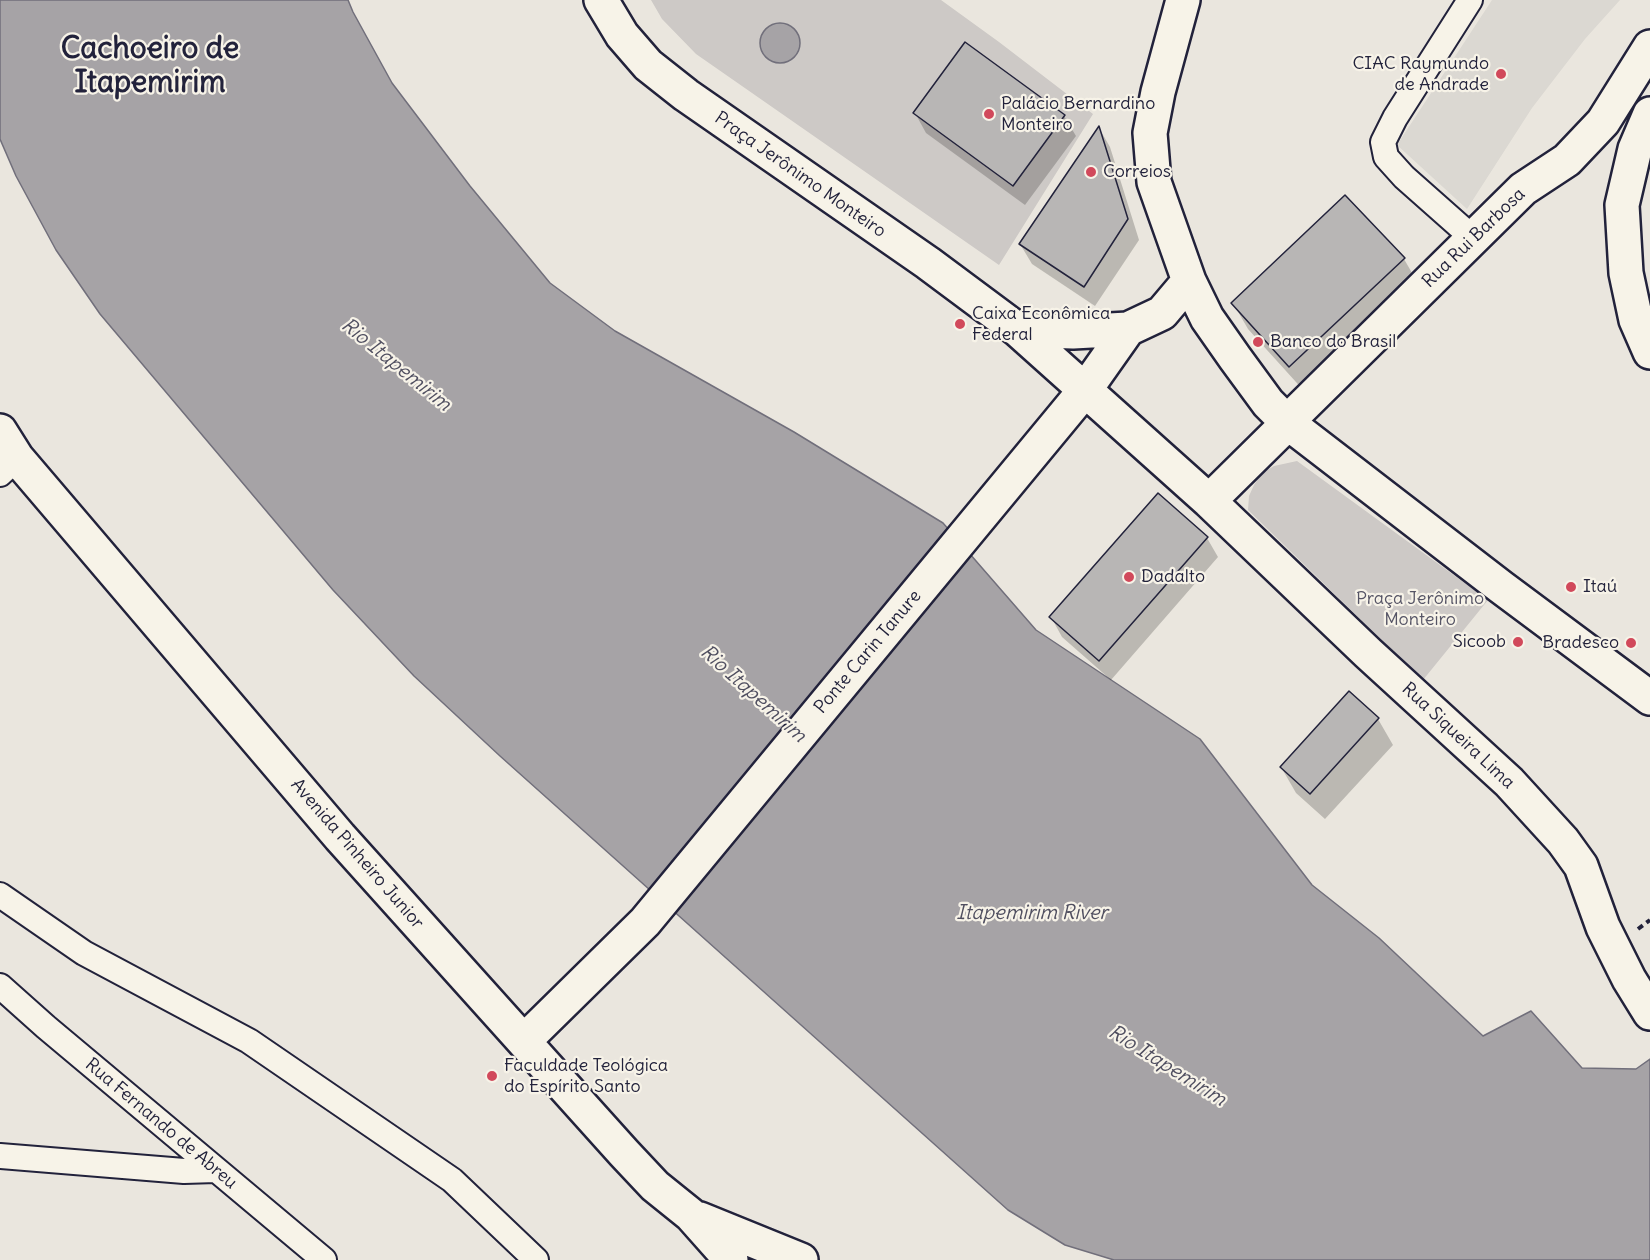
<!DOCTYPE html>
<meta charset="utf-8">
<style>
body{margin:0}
canvas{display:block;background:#eae6de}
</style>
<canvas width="1650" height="1260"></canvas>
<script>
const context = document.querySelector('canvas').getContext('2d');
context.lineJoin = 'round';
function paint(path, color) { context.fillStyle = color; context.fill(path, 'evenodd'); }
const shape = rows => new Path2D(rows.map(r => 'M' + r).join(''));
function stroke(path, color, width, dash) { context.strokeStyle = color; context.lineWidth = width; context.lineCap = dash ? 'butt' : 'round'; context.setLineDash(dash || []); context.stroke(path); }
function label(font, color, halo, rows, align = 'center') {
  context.font = font + ' Delius,sans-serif'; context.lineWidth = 4.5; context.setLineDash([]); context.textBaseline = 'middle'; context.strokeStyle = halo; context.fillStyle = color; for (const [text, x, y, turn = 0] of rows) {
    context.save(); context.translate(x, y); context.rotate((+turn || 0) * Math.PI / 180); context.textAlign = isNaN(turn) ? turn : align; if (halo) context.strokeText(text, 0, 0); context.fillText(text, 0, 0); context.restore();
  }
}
paint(shape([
 [1492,0,1620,0,1585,39,1532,108,1467,209,1397,145]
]), '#dbd8d2');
paint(shape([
 [651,0,941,0,999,42,1093,114,999,265,696,54,662,19],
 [1297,461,1488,600,1423,680,1248,510,1249,496,1254,485,1262,473,1274,466]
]), '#cdc9c6');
const water = shape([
 [0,0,348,0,353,12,392,83,470,186,550,283,615,331,794,432,943,523,1036,630,1200,739,1312,885,1379,938,1483,1036,1531,1011,1582,1068,1636,1069,1650,1059,1650,1260,1114,1260,1065,1245,1008,1210,500,756,414,676,333,590,100,314,56,250,16,176,0,139,0,0],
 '760 43a20 20 0 1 1 40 0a20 20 0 1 1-40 0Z'
]);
paint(water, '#a6a3a6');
stroke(water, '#716f7b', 1.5);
paint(shape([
 [965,44,1064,116,1076,136,1025,205,926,133,915,113],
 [1099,128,1110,147,1139,240,1095,306,1032,264,1020,244],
 [1345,197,1404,259,1419,285,1305,392,1248,329,1233,303],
 [1207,538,1218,557,1111,680,1062,637,1051,617],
 [1378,719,1393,745,1325,819,1296,793,1281,767]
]), '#0003');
const building = shape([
 [965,42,1065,115,1013,186,913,113,965,42],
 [1099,126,1128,219,1084,287,1019,244,1099,126],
 [1345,195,1405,258,1289,367,1231,303,1345,195],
 [1158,493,1208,537,1099,661,1049,617,1158,493],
 [1349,691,1379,718,1310,794,1280,767,1349,691]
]);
paint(building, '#b8b6b5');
stroke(building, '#22223b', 1.5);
const street = shape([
 [1470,0,1395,118,1383,142,1386,157,1404,177,1474,239],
 [0,474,17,458],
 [0,895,84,953,249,1041,452,1180,536,1260],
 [0,986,46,1027,324,1260],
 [0,1156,184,1171,216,1170]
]);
const secondary = shape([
 [601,0,622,35,648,65,686,95,928,263,1018,330,1209,501,1368,653,1509,782,1563,841,1581,866,1603,927,1629,979,1650,1013],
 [1183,0,1158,92,1150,133,1154,182,1189,281,1207,318,1235,358,1268,403,1288,423,1501,587,1650,698],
 [1650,114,1635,149,1622,205,1626,273,1636,320,1650,352],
 [1018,330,1073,332,1128,329,1162,313,1189,281],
 [0,431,17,458,340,837,624,1153,655,1186,691,1215,731,1260],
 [1209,501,1288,423,1297,412,1523,189,1567,160,1603,122,1650,47],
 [524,1041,645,922,1085,390,1128,329],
 [700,1219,801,1260]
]);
stroke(street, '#22223b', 28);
stroke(secondary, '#22223b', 38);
stroke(shape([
 [1638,929,1650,920]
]), '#22223b', 4, [6, 4.5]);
stroke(street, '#f7f3e8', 24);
stroke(secondary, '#f7f3e8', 33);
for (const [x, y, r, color] of [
 [1501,74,6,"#d1495b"],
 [989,114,6,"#d1495b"],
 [1091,172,6,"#d1495b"],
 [960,324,6,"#d1495b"],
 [1258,342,6,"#d1495b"],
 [1129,577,6,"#d1495b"],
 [1571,587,6,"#d1495b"],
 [1518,642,6,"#d1495b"],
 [1631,643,6,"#d1495b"],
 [492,1076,6,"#d1495b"]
]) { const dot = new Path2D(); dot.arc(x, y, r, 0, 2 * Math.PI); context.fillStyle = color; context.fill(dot); stroke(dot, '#f7f3e8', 2); }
label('18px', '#22223b', '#f7f3e8', [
 ["CIAC Raymundo",1489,64,"right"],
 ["de Andrade",1489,85,"right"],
 ["Palácio Bernardino",1001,104],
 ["Monteiro",1001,125],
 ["Correios",1103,172],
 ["Caixa Econômica",972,314],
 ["Federal",972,335],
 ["Banco do Brasil",1270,342],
 ["Dadalto",1141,577],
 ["Itaú",1583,587],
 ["Sicoob",1506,642,"right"],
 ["Bradesco",1619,643,"right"],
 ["Faculdade Teológica",504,1066],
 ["do Espírito Santo",504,1087]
], 'left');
label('18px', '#22223b', '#f7f3e8', [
 ["Praça Jerônimo Monteiro",800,175,35],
 ["Rua Rui Barbosa",1474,238,-44],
 ["Ponte Carin Tanure",868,652,-50],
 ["Rua Siqueira Lima",1458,736,43],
 ["Avenida Pinheiro Junior",357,854,49],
 ["Rua Fernando de Abreu",161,1124,40]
]);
label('18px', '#555465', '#f7f3e8', [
 ["Praça Jerônimo",1420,599],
 ["Monteiro",1420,620]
]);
label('italic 20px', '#504f60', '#f7f3e8', [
 ["Rio Itapemirim",396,365,39],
 ["Rio Itapemirim",753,694,42],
 ["Itapemirim River",1032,913],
 ["Rio Itapemirim",1167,1066,32]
]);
label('bold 30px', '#22223b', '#f7f3e8', [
 ["Cachoeiro de",150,49],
 ["Itapemirim",150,83]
]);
</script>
